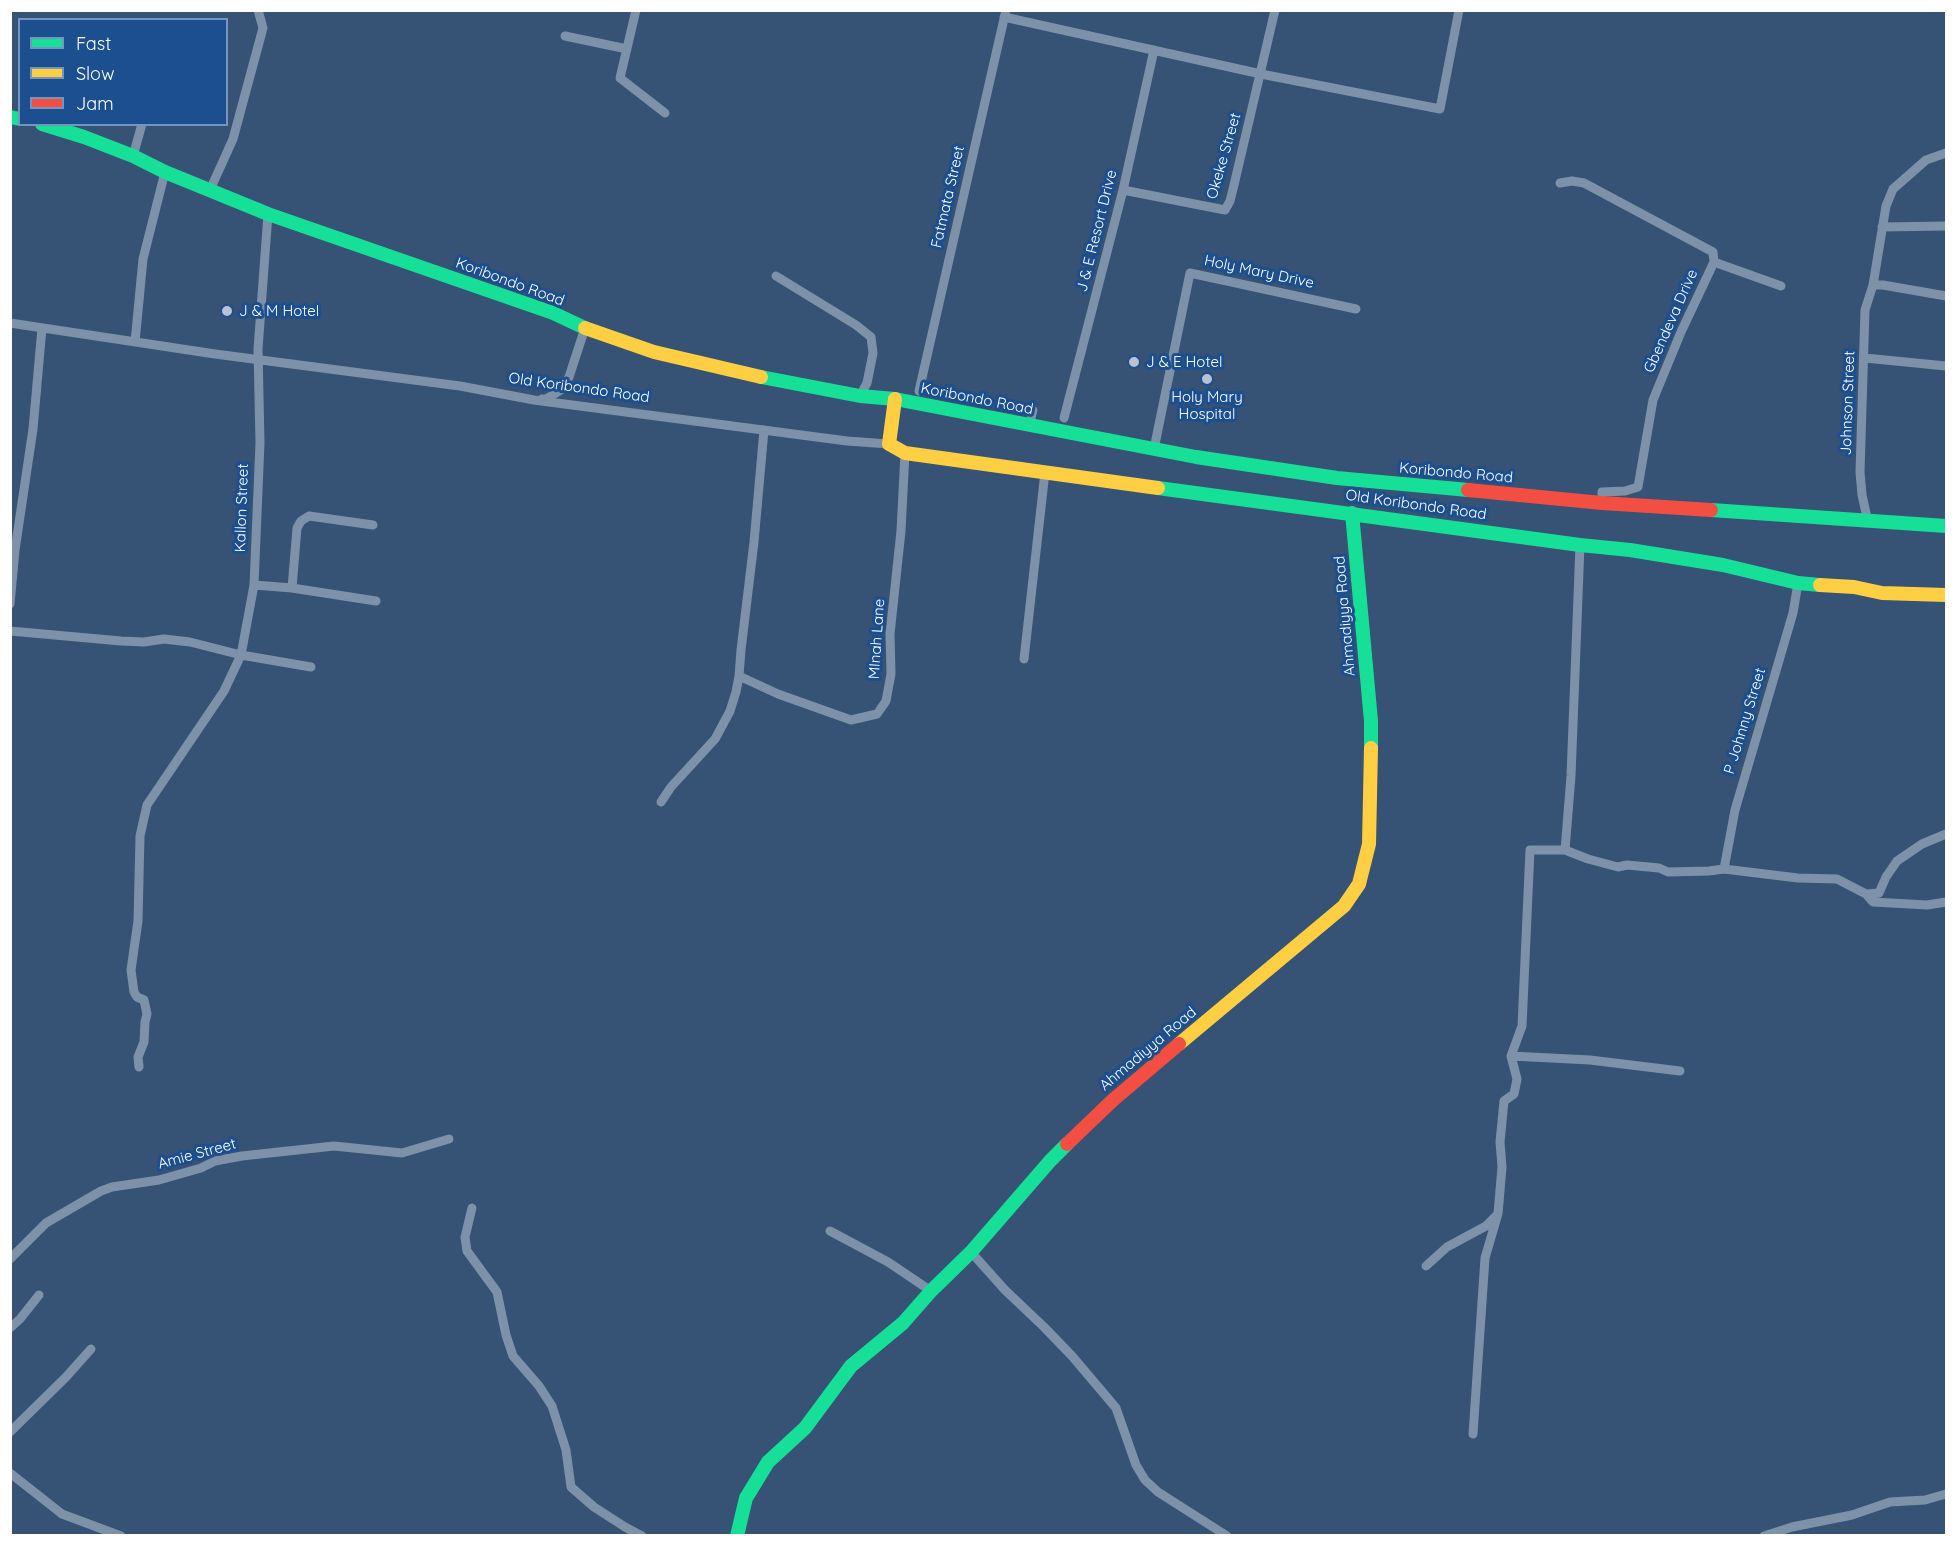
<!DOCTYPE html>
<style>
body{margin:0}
#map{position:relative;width:1957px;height:1546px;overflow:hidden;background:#365274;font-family:Quicksand,sans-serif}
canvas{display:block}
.frame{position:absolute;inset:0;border:12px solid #fff;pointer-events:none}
.legend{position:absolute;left:18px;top:18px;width:210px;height:108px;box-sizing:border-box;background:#1b4f8f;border:2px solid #7695bc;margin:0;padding:8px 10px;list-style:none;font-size:18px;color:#fff}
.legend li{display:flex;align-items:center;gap:12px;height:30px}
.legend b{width:30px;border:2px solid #7695bc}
</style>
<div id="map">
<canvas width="1957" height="1546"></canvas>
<div class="frame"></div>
<ul class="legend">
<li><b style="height:8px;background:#16e098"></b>Fast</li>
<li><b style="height:8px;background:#ffcf43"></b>Slow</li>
<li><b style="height:8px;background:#f24e42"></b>Jam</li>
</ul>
</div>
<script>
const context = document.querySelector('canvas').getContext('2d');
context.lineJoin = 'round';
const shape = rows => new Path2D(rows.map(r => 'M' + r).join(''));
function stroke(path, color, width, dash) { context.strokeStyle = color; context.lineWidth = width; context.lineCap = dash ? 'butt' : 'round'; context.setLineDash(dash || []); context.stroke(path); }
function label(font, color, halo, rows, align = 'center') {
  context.font = font + ' Quicksand,sans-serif'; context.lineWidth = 6; context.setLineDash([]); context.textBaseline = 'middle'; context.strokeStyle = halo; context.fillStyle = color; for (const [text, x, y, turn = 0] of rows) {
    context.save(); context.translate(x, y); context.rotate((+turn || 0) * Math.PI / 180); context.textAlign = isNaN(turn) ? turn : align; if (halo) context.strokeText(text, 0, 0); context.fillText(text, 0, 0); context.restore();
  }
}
stroke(shape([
 [636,10,620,78,665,113],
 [1004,17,1261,74,1440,109,1459,10],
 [565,36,627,49],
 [133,156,142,124],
 [1560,183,1572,181,1584,183,1713,252,1714,262,1681,332,1653,400,1638,487,1625,491,1602,492,1602,503],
 [210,190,233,139,263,28,258,10],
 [1123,190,1225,210,1230,201,1234,185,1275,10],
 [1882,227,1946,226],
 [1714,262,1781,286],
 [776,276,856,325,871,337,873,353,867,383,860,396],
 [1873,285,1883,285,1946,296],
 [10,323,215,354,460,386,534,400,847,441,889,444],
 [135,342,143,259,165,172],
 [1865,358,1946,366],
 [919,391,1006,10],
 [542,399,546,399,561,390,569,377,585,328],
 [1064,418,1123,190,1154,50],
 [1029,426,1033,410],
 [1154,449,1190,273,1356,309],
 [1868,522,1862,495,1860,472,1865,310,1873,285,1886,206,1893,189,1926,160,1946,153],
 [254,585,292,588,376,601],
 [292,588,297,528,301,521,309,516,373,525],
 [10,604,15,550,33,429,42,328],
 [10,631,121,641,144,642,164,639,190,642,241,655,311,667],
 [1024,659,1045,472],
 [739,676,778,694,851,720,877,714,886,701,891,674,890,634,901,531,905,453],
 [661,802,671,787,715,739,730,711,736,692,739,676,741,650,754,542,764,430],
 [1565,850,1588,859,1618,867,1627,865,1659,868,1668,872,1709,871,1724,869,1798,878,1837,879,1866,894,1879,893,1886,877,1897,861,1922,844,1946,834],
 [1724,869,1735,810,1793,613,1798,583],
 [1866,894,1873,902,1927,905,1946,902],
 [1511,1056,1590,1060,1680,1071],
 [139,1067,138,1057,144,1042,145,1022,147,1014,144,1000,137,997,134,992,131,970,138,921,140,836,147,805,224,691,241,655,254,585,260,443,258,349,268,214],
 [472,1208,465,1237,467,1251,497,1292,506,1335,513,1356,539,1386,552,1406,566,1450,571,1487,594,1507,625,1527,642,1536],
 [830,1231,888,1262,931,1291],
 [971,1252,1005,1290,1044,1327,1072,1356,1116,1408,1136,1465,1145,1480,1158,1492,1227,1536],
 [10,1259,46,1223,101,1191,112,1187,159,1180,201,1168,215,1161,242,1156,334,1146,402,1153,449,1139],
 [1426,1266,1447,1247,1486,1226,1498,1214,1502,1167,1500,1142,1504,1101,1514,1094,1517,1079,1511,1056,1522,1026,1530,850,1565,850,1571,776,1580,545],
 [10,1328,20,1319,39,1295],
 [10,1432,66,1377,91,1349],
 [1473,1434,1485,1258,1497,1217],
 [10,1473,62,1514,121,1536],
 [1764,1536,1792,1527,1852,1515,1890,1502,1925,1500,1946,1494]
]), '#7d92a8', 9);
stroke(shape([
 [10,117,20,119],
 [42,124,84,137,133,156,165,172,268,214,553,313,585,328],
 [761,377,860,396,895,399,1196,457,1337,478,1468,490],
 [1158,488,1580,545,1630,550,1723,565,1798,583,1820,585],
 [1711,510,1946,526],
 [1352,513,1371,721,1371,748],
 [737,1536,746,1498,768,1462,805,1428,851,1366,903,1323,931,1291,971,1252,1050,1161,1067,1144]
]), '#16e098', 14);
stroke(shape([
 [585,328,654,352,761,377],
 [895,399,889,444,905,453,1158,488],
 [1820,585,1854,587,1882,593,1946,595],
 [1179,1044,1344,906,1359,884,1369,844,1371,748]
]), '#ffcf43', 14);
stroke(shape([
 [1468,490,1602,503,1711,510],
 [1067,1144,1113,1100,1179,1044]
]), '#f24e42', 14);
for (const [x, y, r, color] of [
 [227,311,6,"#b9c2ce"],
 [1134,362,6,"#b9c2ce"],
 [1207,379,6,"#b9c2ce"]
]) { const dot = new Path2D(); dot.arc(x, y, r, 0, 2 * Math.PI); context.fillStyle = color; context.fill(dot); stroke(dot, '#1b4f8f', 2); }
label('15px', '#fff', '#1b4f8f', [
 ["Okeke Street",1224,156,-74],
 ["Fatmata Street",948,197,-77],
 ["J & E Resort Drive",1097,231,-76],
 ["Holy Mary Drive",1259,272,12],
 ["Koribondo Road",510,282,20],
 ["Gbendeva Drive",1671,321,-66],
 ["Old Koribondo Road",579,388,8],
 ["Koribondo Road",977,399,11],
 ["Johnson Street",1848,403,-88],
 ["Koribondo Road",1456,473,5],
 ["Old Koribondo Road",1416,505,8],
 ["Kallon Street",242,508,-88],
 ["Ahmadiyya Road",1345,616,-95],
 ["MInah Lane",877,639,-86],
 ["P Johnny Street",1745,721,-73],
 ["Ahmadiyya Road",1148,1049,-40],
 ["Amie Street",197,1154,-15]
]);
label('15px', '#fff', '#1b4f8f', [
 ["J & M Hotel",239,311],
 ["J & E Hotel",1146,362],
 ["Holy Mary",1207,397,"center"],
 ["Hospital",1207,414,"center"]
], 'left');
</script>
